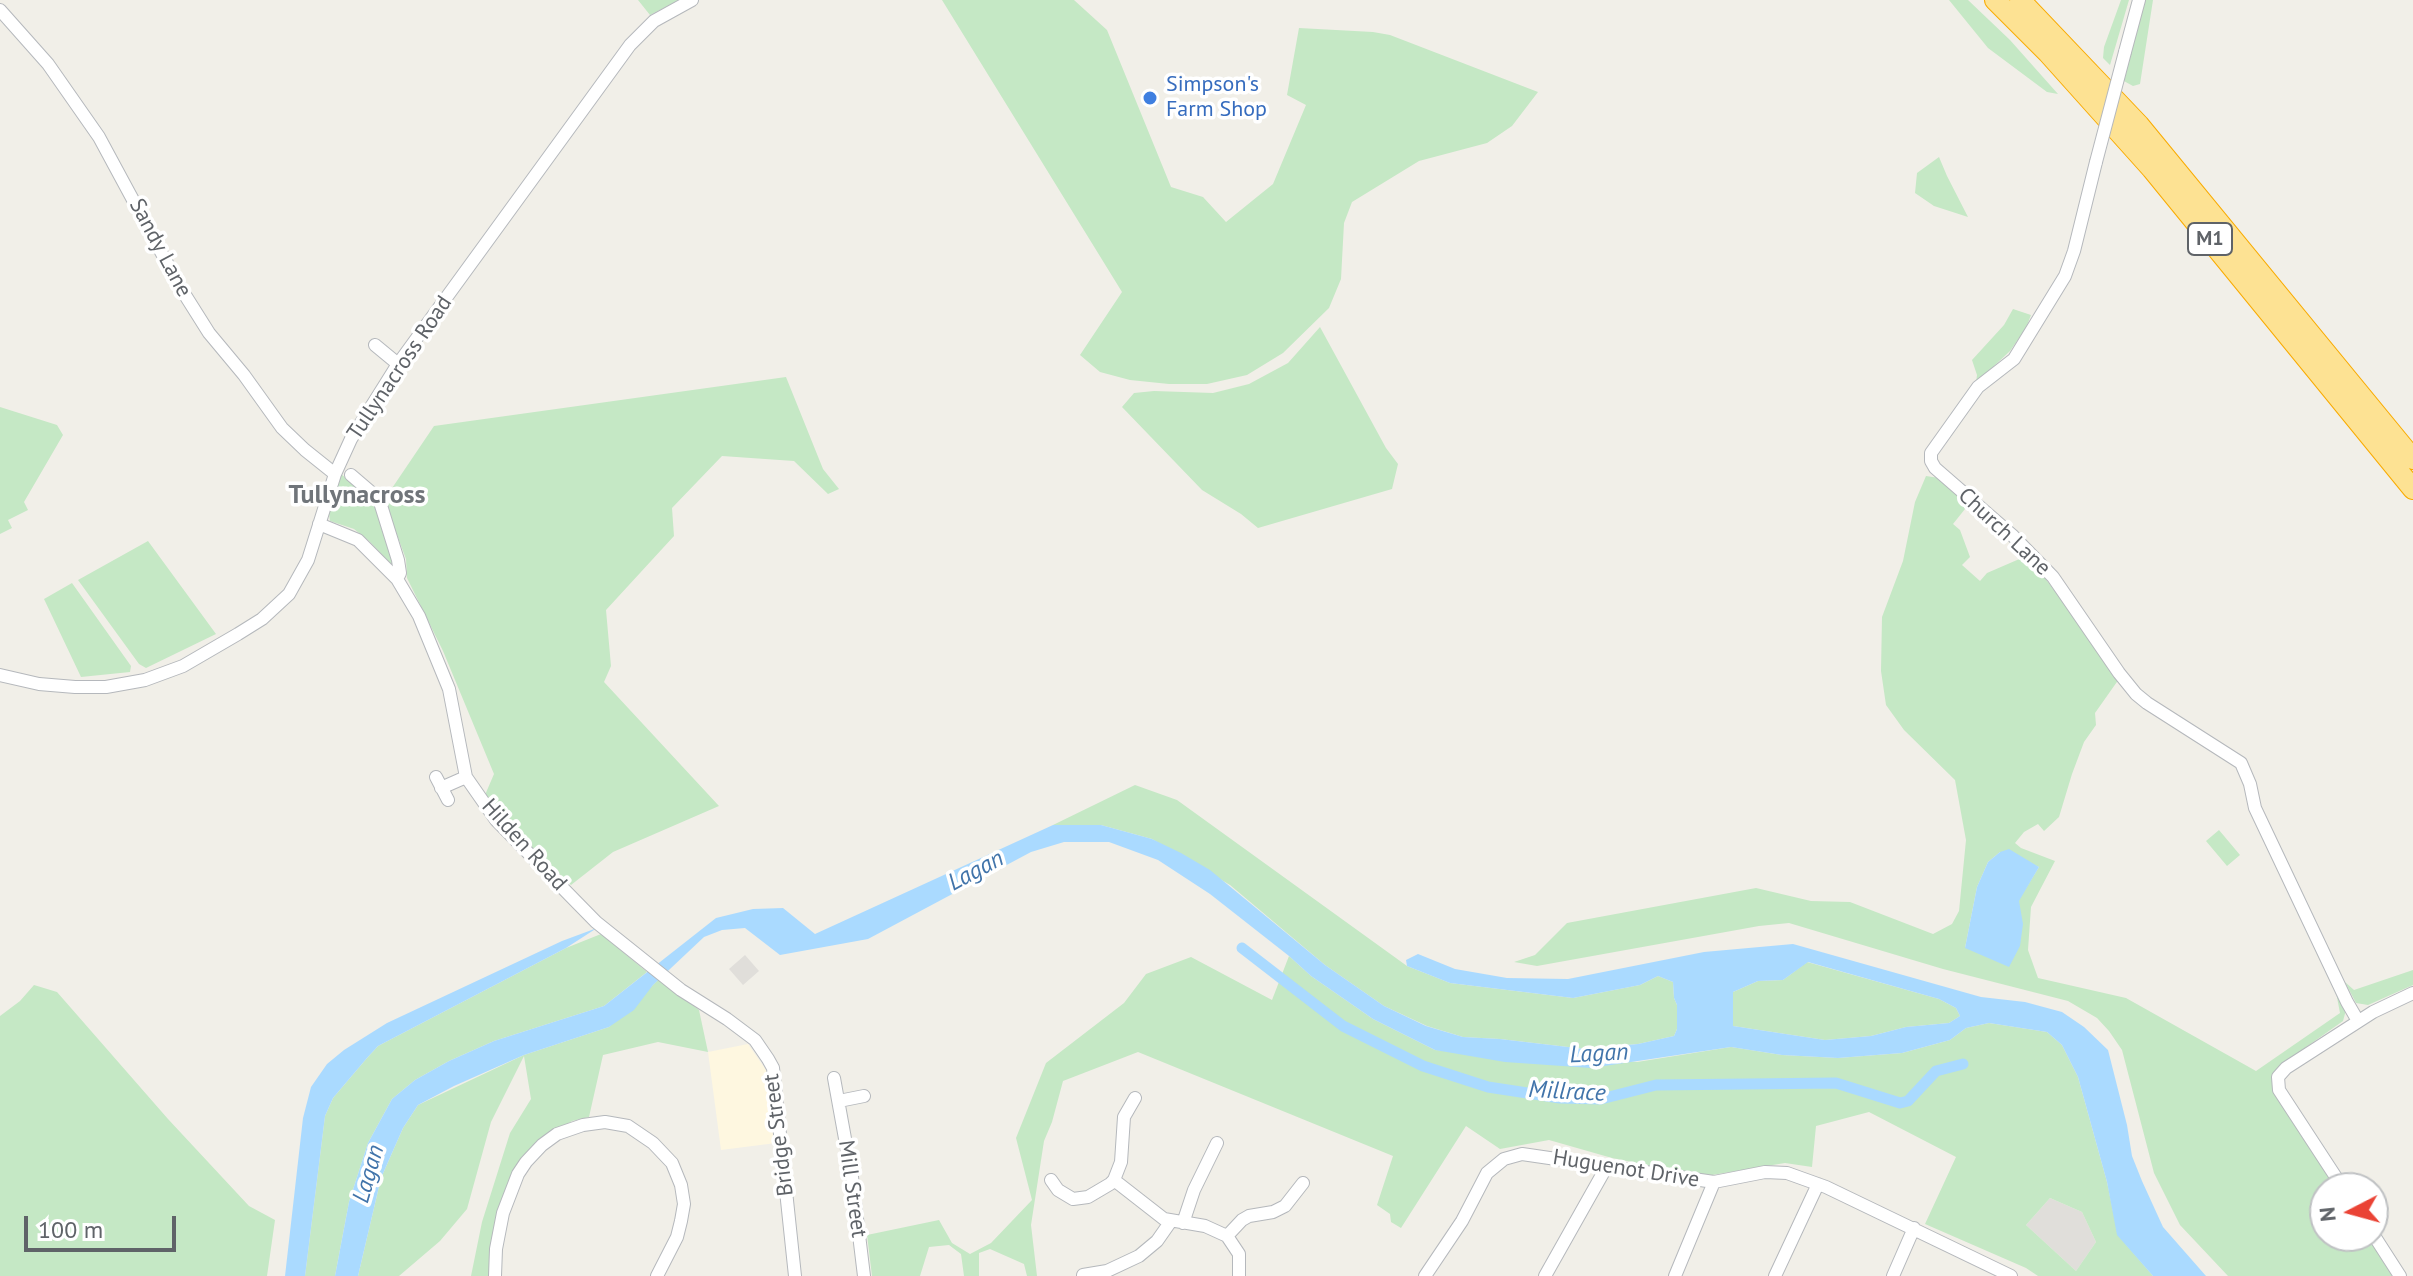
<!DOCTYPE html>
<style>
body{margin:0}
#map{position:relative;width:2413px;height:1276px;overflow:hidden;background:#f1efe8;font-family:"PT Sans",sans-serif}
canvas{display:block}
.north{position:absolute;left:2309px;top:1172px;width:80px;height:80px;box-sizing:border-box;background:#fff;border:2px solid #bfc1c3;border-radius:50%;rotate:264deg;font-size:22px;font-weight:700;line-height:32px;text-align:center;color:#5f6368}
.north::after{content:'';display:block;margin:auto;width:28px;height:36px;background:#ea4335;clip-path:polygon(50% 0,100% 100%,50% 72%,0 100%)}
.scale{position:absolute;left:24px;top:1216px;width:152px;height:36px;box-sizing:border-box;border:4px solid #5f6368;border-top:0;padding-left:10px;font-size:24px;line-height:28px;white-space:nowrap;color:#5f6368;-webkit-text-stroke:6px #fff;paint-order:stroke}
</style>
<div id="map">
<canvas width="2413" height="1276"></canvas>
<div class="north">N</div>
<div class="scale">100 m</div>
</div>
<script>
const context = document.querySelector('canvas').getContext('2d');
context.lineJoin = 'round';
function paint(path, color) { context.fillStyle = color; context.fill(path, 'evenodd'); }
const shape = rows => new Path2D(rows.map(r => 'M' + r).join(''));
function stroke(path, color, width, dash) { context.strokeStyle = color; context.lineWidth = width; context.lineCap = dash ? 'butt' : 'round'; context.setLineDash(dash || []); context.stroke(path); }
function label(font, color, halo, rows, align = 'center') {
  context.font = font + ' "PT Sans",sans-serif'; context.lineWidth = 7; context.setLineDash([]); context.textBaseline = 'middle'; context.strokeStyle = halo; context.fillStyle = color; for (const [text, x, y, turn = 0] of rows) {
    context.save(); context.translate(x, y); context.rotate((+turn || 0) * Math.PI / 180); context.textAlign = isNaN(turn) ? turn : align; if (halo) context.strokeText(text, 0, 0); context.fillText(text, 0, 0); context.restore();
  }
}
paint(shape([
 [748,1044,768,1073,776,1143,721,1150,708,1052]
]), '#fef7e0');
paint(shape([
 [745,955,759,971,743,985,729,969],
 [2050,1198,2082,1212,2096,1242,2076,1271,2026,1225]
]), '#e0deda');
paint(shape([
 [638,0,679,0,650,15],
 [942,0,1074,0,1107,30,1171,187,1203,197,1226,222,1273,184,1306,105,1287,95,1299,28,1373,32,1390,35,1538,92,1512,126,1487,143,1419,161,1352,202,1344,223,1341,279,1329,308,1283,353,1247,375,1207,384,1169,384,1130,380,1100,372,1080,355,1122,292],
 [1949,0,1968,0,2010,40,2058,94,2047,92,1988,48],
 [2121,0,2129,0,2110,65,2103,58,2104,47],
 [2143,0,2153,0,2140,84,2133,86,2122,80],
 [1939,157,1947,176,1968,217,1934,206,1915,193,1917,173],
 [2013,309,2031,315,2026,328,2010,351,1976,383,1977,375,1972,360,2004,325],
 [1320,327,1386,448,1398,464,1392,489,1258,528,1241,514,1202,490,1122,407,1134,393,1154,391,1213,393,1249,384,1288,363],
 [786,377,823,469,839,489,828,494,794,461,722,456,672,508,674,536,606,610,611,666,604,682,719,806,613,852,571,885,504,821,485,795,494,774,443,651,407,578,406,559,384,500,434,426],
 [0,407,57,425,63,435,24,502,28,510,8,520,12,528,0,534],
 [341,474,372,499,378,508,393,566,369,541,354,529,330,521,329,514],
 [1926,476,1939,478,1969,504,1953,524,1960,530,1970,557,1962,565,1980,581,1987,573,2024,557,2034,564,2099,648,2119,679,2095,713,2096,725,2084,742,2072,774,2059,817,2044,831,2038,824,2024,832,2015,843,2021,848,2055,861,2031,907,2028,950,2038,978,2126,998,2256,1071,2340,1013,2336,992,2346,1010,2343,1021,2278,1067,2275,1082,2277,1097,2336,1188,2325,1188,2325,1236,2367,1236,2392,1276,2228,1276,2180,1225,2154,1173,2122,1050,2109,1031,2097,1018,2068,1001,1943,969,1789,923,1759,926,1537,966,1514,962,1535,955,1567,923,1756,888,1811,901,1850,902,1933,934,1952,924,1959,911,1966,840,1955,780,1904,730,1886,705,1881,671,1882,617,1903,561,1915,502],
 [2000,852,2039,867,2018,901,1965,948,1977,887,1988,862],
 [148,541,216,634,146,668,139,664,78,580],
 [72,583,131,666,130,672,81,677,44,599],
 [1135,785,1177,800,1407,966,1450,983,1573,998,1640,985,1658,976,1673,982,1674,998,1677,1005,1677,1029,1674,1036,1638,1044,1585,1049,1500,1039,1463,1037,1427,1026,1384,1006,1325,965,1230,885,1152,839,1101,825,1053,825],
 [2219,830,2240,855,2227,866,2206,841],
 [601,934,647,972,604,1006,494,1041,449,1061,415,1080,392,1099,368,1143,349,1202,335,1276,305,1276,325,1116,333,1098,367,1058,378,1046,566,948],
 [1289,956,1311,976,1373,1019,1435,1050,1637,1062,1731,1047,1782,1055,1838,1058,1902,1053,1950,1040,1966,1028,1989,1023,2047,1032,2062,1045,2078,1077,2107,1182,2118,1235,2153,1276,2038,1276,2026,1268,1925,1224,1956,1157,1869,1112,1816,1126,1812,1167,1785,1163,1712,1175,1677,1171,1612,1158,1549,1140,1500,1149,1466,1126,1401,1228,1391,1222,1390,1214,1377,1205,1393,1156,1138,1052,1063,1081,1052,1122,1044,1141,1031,1225,1037,1276,1027,1276,1024,1264,990,1249,979,1253,979,1276,964,1276,961,1254,949,1245,929,1247,920,1276,872,1276,867,1235,939,1220,952,1243,970,1254,991,1243,1032,1200,1016,1138,1046,1063,1124,1003,1146,974,1191,957,1272,1000],
 [2050,1198,2082,1212,2096,1242,2076,1271,2026,1225],
 [1807,962,1939,999,1956,1008,1960,1016,1949,1023,1906,1027,1871,1036,1825,1040,1733,1026,1733,992,1758,981,1783,980],
 [2413,970,2413,985,2368,1005,2356,1003,2345,982,2354,990],
 [659,979,699,1010,708,1052,658,1042,603,1055,589,1117,572,1121,545,1139,523,1160,490,1276,471,1276,482,1222,510,1133,531,1099,524,1056,491,1122,467,1209,440,1241,399,1276,358,1276,381,1178,403,1128,418,1105,524,1055,609,1027],
 [34,985,57,992,168,1119,249,1206,275,1220,267,1276,0,1276,0,1016,20,1001]
]), '#c5e8c5');
paint(shape([
 [1053,825,1101,825,1152,839,1181,853,1210,870,1325,965,1384,1006,1426,1026,1463,1037,1500,1039,1585,1049,1638,1044,1674,1036,1677,1029,1677,1005,1674,998,1673,982,1658,976,1640,985,1573,998,1450,983,1407,966,1406,960,1418,954,1455,969,1507,978,1568,979,1704,952,1793,944,1981,997,2025,1002,2062,1012,2084,1027,2108,1050,2127,1125,2132,1156,2142,1181,2163,1227,2206,1276,2153,1276,2117,1235,2107,1182,2078,1077,2062,1045,2047,1032,1989,1023,1966,1028,1950,1040,1902,1053,1838,1058,1782,1055,1731,1047,1591,1068,1505,1062,1435,1050,1373,1019,1311,976,1289,956,1210,894,1158,860,1109,842,1064,842,1031,852,868,939,780,955,745,928,722,930,704,937,653,985,634,1010,609,1027,524,1055,454,1086,418,1105,403,1128,381,1178,358,1276,335,1276,349,1202,368,1143,392,1099,415,1080,449,1061,494,1041,604,1006,716,918,753,909,783,908,815,934],
 [1808,962,1939,999,1956,1008,1960,1016,1949,1023,1906,1027,1871,1036,1825,1040,1733,1026,1733,992,1758,981,1783,980],
 [2009,849,2039,867,2019,901,2023,924,2020,946,2009,967,1965,948,1977,887,1988,862,2000,852],
 [597,928,566,948,378,1046,367,1058,333,1098,325,1116,305,1276,285,1276,303,1118,311,1087,327,1064,344,1050,387,1023,562,941]
]), '#aadaff');
stroke(shape([
 [1242,948,1343,1026,1423,1066,1488,1087,1560,1098,1601,1099,1656,1085,1836,1083,1900,1103,1908,1101,1936,1071,1963,1064]
]), '#aadaff', 11);
const minor = shape([
 [0,10,48,64,99,137,180,287,209,333,244,375,282,428,305,450,335,474],
 [2125,52,2139,0],
 [2096,162,2074,251,2065,276,2014,359,1978,387,1931,453,1931,461,1935,468,2012,535,2053,577,2119,673,2136,694,2147,703,2241,763,2250,784,2255,808,2347,1002,2358,1021],
 [375,345,398,364],
 [351,475,379,499,398,560,400,573,397,579],
 [319,524,358,540,397,579,419,616,449,689,466,777,496,820,596,922,681,990,727,1019,755,1040,768,1059,773,1068,795,1276],
 [0,675,39,684,75,687,106,687,145,680,183,666,238,634,262,619,289,594,308,560,335,474,351,439,398,364,630,45,654,21,692,0],
 [436,777,448,800],
 [441,788,466,777],
 [834,1078,852,1177,864,1276],
 [839,1101,864,1096],
 [1051,1180,1058,1190,1073,1199,1088,1197,1110,1184,1114,1180,1121,1162,1124,1117,1135,1098],
 [1114,1180,1164,1219,1205,1226,1227,1236,1239,1254,1239,1276],
 [2343,1188,2279,1090,2278,1077,2286,1068,2373,1012,2413,993],
 [1183,1223,1194,1190,1217,1143],
 [2373,1234,2400,1276],
 [1227,1236,1242,1220,1249,1216,1273,1212,1285,1206,1303,1183],
 [1083,1275,1107,1271,1139,1256,1157,1241,1171,1221],
 [495,1276,496,1249,503,1213,518,1174,526,1162,542,1145,557,1134,583,1125,605,1122,628,1126,653,1143,672,1163,681,1185,684,1204,681,1221,677,1237,657,1276],
 [1425,1276,1462,1221,1487,1173,1504,1159,1522,1154,1714,1182,1765,1172,1787,1173,1826,1187,2011,1276],
 [1545,1276,1607,1166],
 [1675,1276,1714,1182],
 [1775,1276,1818,1184],
 [1893,1276,1914,1228]
]);
const highway = shape([
 [1995,0,2048,53,2152,169,2413,489],
 [2020,0,2139,125,2413,459]
]);
stroke(minor, '#b5b8bc', 14);
stroke(highway, '#f9ab00', 22);
stroke(minor, '#fff', 12);
stroke(highway, '#fde293', 20);
const minorBridge = shape([
 [2096,162,2125,52]
]);
stroke(minorBridge, '#b5b8bc', 14, []);
stroke(minorBridge, '#fff', 12);
for (const [x, y, r, color] of [
 [1150,98,8,"#3f7fe0"]
]) { const dot = new Path2D(); dot.arc(x, y, r, 0, 2 * Math.PI); context.fillStyle = color; context.fill(dot); stroke(dot, '#fff', 3); }
for (const [x, y, w] of [
 [2210,239,44]
]) { const box = new Path2D(); box.roundRect(x - w / 2, y - 16, w, 32, 6); context.fillStyle = '#fff'; context.fill(box); stroke(box, '#5f6368', 2); }
label('bold 20px', '#5f6368', null, [
 ["M1",2210,239]
]);
label('22px', '#366cbe', '#fff', [
 ["Simpson's",1166,85],
 ["Farm Shop",1166,110]
], 'left');
label('22px', '#5f6368', '#fff', [
 ["Sandy Lane",160,248,62],
 ["Tullynacross Road",400,368,-56],
 ["Church Lane",2004,532,43],
 ["Hilden Road",524,845,48],
 ["Bridge Street",779,1135,-97],
 ["Huguenot Drive",1626,1169,9],
 ["Mill Street",852,1189,82]
]);
label('italic 24px', '#4174aa', '#fff', [
 ["Lagan",976,871,-28],
 ["Lagan",1599,1054,-3],
 ["Millrace",1567,1092,3],
 ["Lagan",369,1174,-74]
]);
label('bold 26px', '#70757a', '#fff', [
 ["Tullynacross",357,496]
]);
</script>
